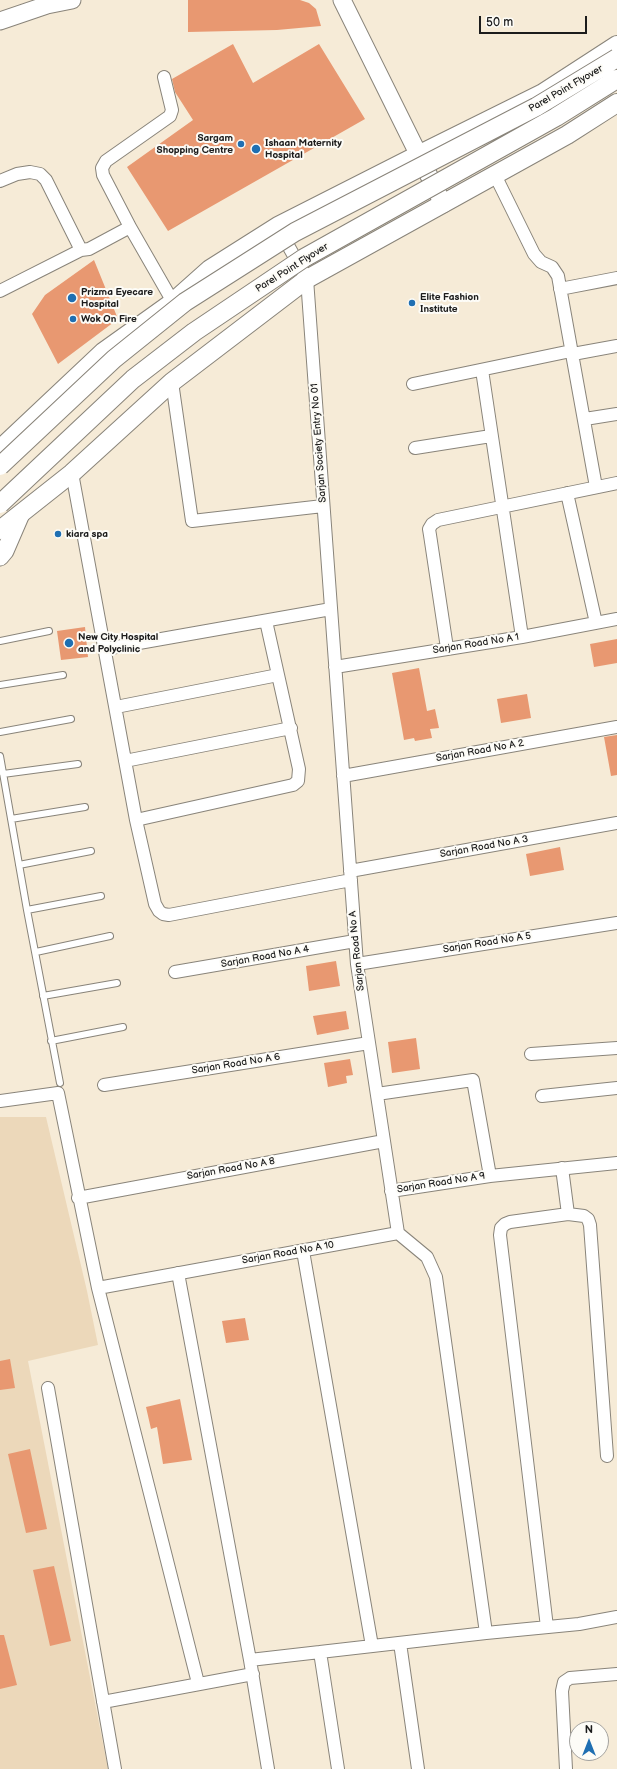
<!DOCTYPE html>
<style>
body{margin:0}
#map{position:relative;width:617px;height:1769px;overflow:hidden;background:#f6ebd7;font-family:"Balsamiq Sans",sans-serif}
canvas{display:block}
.north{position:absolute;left:569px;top:1721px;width:40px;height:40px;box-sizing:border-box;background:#fdfcf7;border:1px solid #a3a29f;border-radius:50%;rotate:0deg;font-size:11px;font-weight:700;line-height:16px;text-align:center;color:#1c1c1c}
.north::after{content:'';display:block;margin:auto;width:14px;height:18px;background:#1f6fb2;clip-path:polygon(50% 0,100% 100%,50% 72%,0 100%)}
.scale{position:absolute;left:479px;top:16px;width:108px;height:18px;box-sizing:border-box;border:2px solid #1c1c1c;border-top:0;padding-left:5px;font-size:12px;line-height:14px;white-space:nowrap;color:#1c1c1c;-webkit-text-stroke:3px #fdfcf7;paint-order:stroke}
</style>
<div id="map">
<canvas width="617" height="1769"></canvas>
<div class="north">N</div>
<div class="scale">50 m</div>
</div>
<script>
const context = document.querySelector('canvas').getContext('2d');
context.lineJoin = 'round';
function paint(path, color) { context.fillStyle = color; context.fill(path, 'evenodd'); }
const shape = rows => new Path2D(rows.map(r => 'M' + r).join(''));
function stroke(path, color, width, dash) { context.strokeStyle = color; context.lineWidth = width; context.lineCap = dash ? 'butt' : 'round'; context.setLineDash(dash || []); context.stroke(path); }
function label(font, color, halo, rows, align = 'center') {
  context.font = font + ' "Balsamiq Sans",sans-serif'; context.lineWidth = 4; context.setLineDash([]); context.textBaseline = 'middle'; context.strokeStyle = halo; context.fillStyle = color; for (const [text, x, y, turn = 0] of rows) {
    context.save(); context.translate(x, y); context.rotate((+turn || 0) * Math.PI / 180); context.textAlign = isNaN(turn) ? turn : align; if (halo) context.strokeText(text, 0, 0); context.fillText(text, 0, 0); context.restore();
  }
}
paint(shape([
 [0,1117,46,1117,87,1291,98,1345,28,1361,108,1769,0,1769]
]), '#ecd8ba');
paint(shape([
 [188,0,300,0,309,3,316,9,321,26,277,30,188,32],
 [233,44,253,83,319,44,365,119,168,231,127,167,193,120,175,92,172,79],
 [94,260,118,319,58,364,32,314,45,295],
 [85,627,88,657,61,660,57,631],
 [617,639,617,663,594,667,590,644],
 [419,668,427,711,435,709,439,728,430,729,432,738,415,741,414,738,404,740,392,673],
 [527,694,531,718,501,723,497,699],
 [617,735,617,775,611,776,604,737],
 [560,847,564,870,530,876,526,854],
 [336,961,340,986,309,991,306,966],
 [346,1011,349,1029,317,1035,313,1016],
 [416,1038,420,1069,392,1073,388,1042],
 [350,1059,353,1075,346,1076,347,1083,328,1087,324,1063],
 [245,1318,249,1340,226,1343,222,1321],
 [10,1359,15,1388,0,1390,0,1361],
 [180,1399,192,1460,163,1464,157,1427,151,1429,146,1407],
 [30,1449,47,1529,26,1533,8,1454],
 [54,1566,71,1641,50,1646,33,1570],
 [0,1635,4,1635,17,1685,0,1689]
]), '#e89871');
const lane = shape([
 [0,641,49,631],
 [0,685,63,675],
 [0,732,71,719],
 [0,756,27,910,60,1083],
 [3,774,78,764],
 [11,819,85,807],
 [19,865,91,851],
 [27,910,101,896],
 [36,952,110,936],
 [43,996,117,983],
 [51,1041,123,1027]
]);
const street = shape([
 [495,175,534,254,541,262,552,267,558,276,596,487],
 [0,181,17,174,30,172,40,174,46,180,81,250,89,249,130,227,173,302],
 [130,227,103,175,102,168,106,161,170,116,172,110,164,77],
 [281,233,307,279,357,964,398,1233],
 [560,289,617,278],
 [0,291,81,250],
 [573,354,617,346],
 [482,370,522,637],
 [172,382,192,521,323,506],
 [413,384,571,351],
 [585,419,617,414],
 [415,448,491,436],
 [72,473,136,820,155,904,159,911,163,914,169,915,351,880],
 [567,493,596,623],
 [447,648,430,535,429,529,432,524,438,520,617,483],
 [105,649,331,609],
 [335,667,522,637,617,619],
 [116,707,278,675],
 [125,761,291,728],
 [343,776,617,727],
 [136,820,293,785,298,781,299,769,266,621],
 [350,871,617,823],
 [357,964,617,923],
 [175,972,355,941],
 [531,1054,617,1048],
 [104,1085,369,1043],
 [377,1094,473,1080,490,1176],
 [542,1096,617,1088],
 [0,1101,58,1093,98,1288,198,1683],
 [562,1168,568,1214],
 [391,1191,490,1176,617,1163],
 [78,1198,384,1141],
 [398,1233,427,1257,436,1277,486,1633],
 [303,1251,372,1646],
 [178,1273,250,1660,268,1769],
 [98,1288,398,1233],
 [48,1388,115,1769],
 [547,1627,500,1235,501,1228,505,1224,510,1222,568,1214,584,1216,588,1219,590,1225,607,1456],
 [400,1643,418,1769],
 [320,1652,338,1769],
 [250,1660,486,1633,579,1624,617,1617],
 [103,1702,253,1674],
 [566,1769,562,1691,564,1682,570,1678,617,1674]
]);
const secondary = shape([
 [342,0,443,204],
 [0,21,47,5,72,0],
 [0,557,5,551,21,514]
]);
const primary = shape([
 [0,449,103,352,173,302,210,269,278,226,418,155,543,93,617,45],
 [0,530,72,473,172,382,307,279,567,135,617,103]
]);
stroke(lane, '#89847a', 8);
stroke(street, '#89847a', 14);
stroke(secondary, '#89847a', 19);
stroke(primary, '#89847a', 20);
stroke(lane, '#fff', 6);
stroke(street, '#fff', 12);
stroke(secondary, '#fff', 17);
stroke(primary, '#fff', 18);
const primaryBridge = shape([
 [0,466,114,359,185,302,295,232,536,107,617,58],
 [0,504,133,379,194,332,304,258,556,117,617,79]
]);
stroke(primaryBridge, '#89847a', 20, []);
stroke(primaryBridge, '#fff', 18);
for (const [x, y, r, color] of [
 [241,144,4,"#1f6fb2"],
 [256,149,5,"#1f6fb2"],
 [72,298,5,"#1f6fb2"],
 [412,303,4,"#1f6fb2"],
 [73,319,4,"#1f6fb2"],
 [58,534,4,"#1f6fb2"],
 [69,643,5,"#1f6fb2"]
]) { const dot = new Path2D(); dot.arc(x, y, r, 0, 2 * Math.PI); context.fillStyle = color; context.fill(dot); stroke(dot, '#fdfcf7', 1.5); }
label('10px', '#1c1c1c', '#fdfcf7', [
 ["Parel Point Flyover",566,89,-30],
 ["Parel Point Flyover",292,268,-32],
 ["Sarjan Society Entry No 01",319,443,-94],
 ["Sarjan Road No A 1",476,644,-9],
 ["Sarjan Road No A 2",480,751,-10],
 ["Sarjan Road No A 3",484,847,-10],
 ["Sarjan Road No A 5",487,943,-9],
 ["Sarjan Road No A",357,951,-96],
 ["Sarjan Road No A 4",265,957,-10],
 ["Sarjan Road No A 6",236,1064,-9],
 ["Sarjan Road No A 8",231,1169,-10],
 ["Sarjan Road No A 9",441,1183,-9],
 ["Sarjan Road No A 10",288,1253,-10]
]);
label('bold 10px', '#1c1c1c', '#fdfcf7', [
 ["Sargam",233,138,"right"],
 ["Shopping Centre",233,150,"right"],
 ["Ishaan Maternity",265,143],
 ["Hospital",265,155],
 ["Prizma Eyecare",81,292],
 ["Hospital",81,304],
 ["Elite Fashion",420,297],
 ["Institute",420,309],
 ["Wok On Fire",81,319],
 ["kiara spa",66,534],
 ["New City Hospital",78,637],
 ["and Polyclinic",78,649]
], 'left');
</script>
